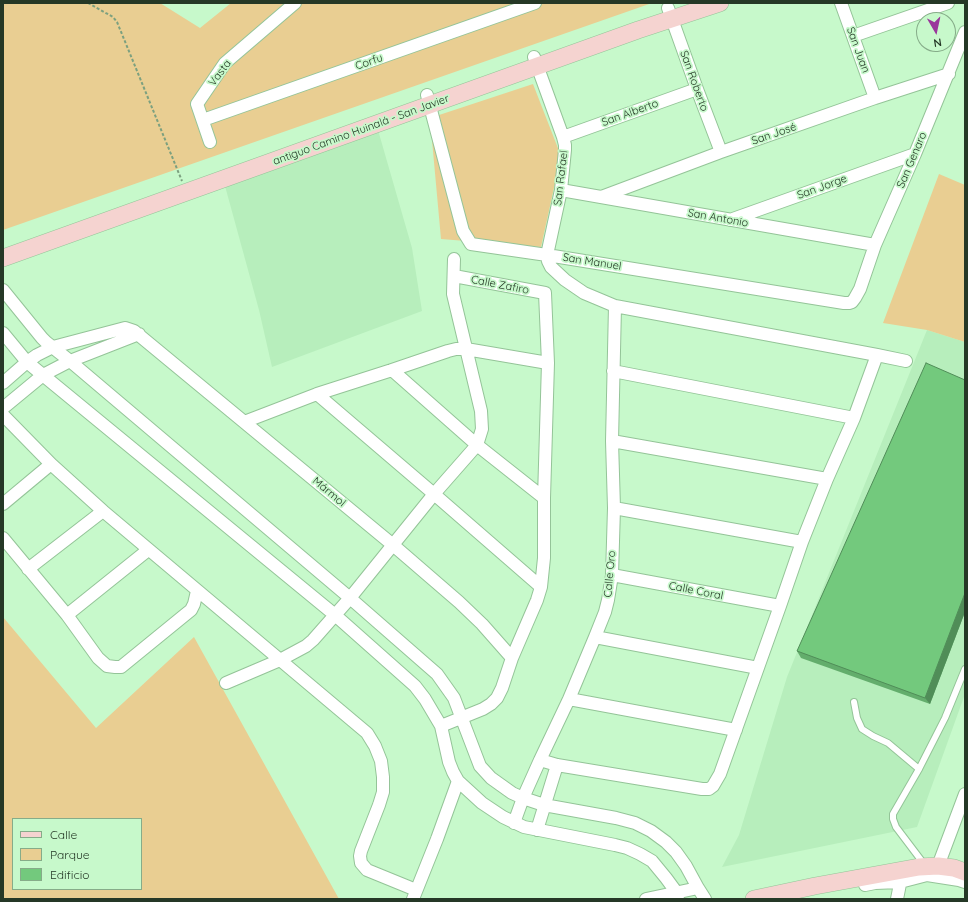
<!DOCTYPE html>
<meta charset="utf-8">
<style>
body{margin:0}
#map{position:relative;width:968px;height:902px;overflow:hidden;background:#c7f9cb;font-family:Quicksand,sans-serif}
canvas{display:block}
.frame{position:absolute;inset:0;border:4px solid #253826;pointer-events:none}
.legend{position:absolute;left:12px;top:818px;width:130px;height:72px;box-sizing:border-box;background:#c7f9cb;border:1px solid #86ac89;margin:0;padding:5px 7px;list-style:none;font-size:12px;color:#253826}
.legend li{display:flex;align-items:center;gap:8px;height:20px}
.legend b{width:20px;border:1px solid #86ac89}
.north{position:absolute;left:916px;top:12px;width:40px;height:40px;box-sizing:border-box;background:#c7f9cb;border:1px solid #86ac89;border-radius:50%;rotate:171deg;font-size:11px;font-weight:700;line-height:16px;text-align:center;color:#253826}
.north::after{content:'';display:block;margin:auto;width:14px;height:18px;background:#9a379c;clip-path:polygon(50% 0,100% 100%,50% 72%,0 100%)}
</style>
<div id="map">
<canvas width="968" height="902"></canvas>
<div class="frame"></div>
<ul class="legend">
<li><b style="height:5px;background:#f5d3d0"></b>Calle</li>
<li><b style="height:11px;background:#e9ce92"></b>Parque</li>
<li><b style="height:11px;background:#73c97d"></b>Edificio</li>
</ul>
<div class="north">N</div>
</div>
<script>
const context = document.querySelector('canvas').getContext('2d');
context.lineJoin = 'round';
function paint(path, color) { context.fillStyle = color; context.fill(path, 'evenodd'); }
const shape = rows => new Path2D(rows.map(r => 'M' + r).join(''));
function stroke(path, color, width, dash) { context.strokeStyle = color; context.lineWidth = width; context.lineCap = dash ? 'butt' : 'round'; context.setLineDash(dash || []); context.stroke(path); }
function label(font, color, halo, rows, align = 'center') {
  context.font = font + ' Quicksand,sans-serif'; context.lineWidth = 3.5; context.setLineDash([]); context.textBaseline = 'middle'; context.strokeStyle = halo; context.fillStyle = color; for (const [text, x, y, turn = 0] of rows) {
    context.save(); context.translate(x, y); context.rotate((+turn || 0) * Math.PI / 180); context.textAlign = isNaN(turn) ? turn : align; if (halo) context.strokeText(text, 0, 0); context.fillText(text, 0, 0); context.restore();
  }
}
paint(shape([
 [378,130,412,248,422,311,272,367,259,310,225,186],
 [927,330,965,342,965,694,917,827,722,867,739,835,787,677]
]), '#b7eebc');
paint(shape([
 [3,3,160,3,200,28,231,3,652,3,3,230],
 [533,84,561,156,541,247,441,239,430,118],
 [939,174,965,185,965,342,927,330,883,323],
 [3,617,96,728,194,637,339,899,3,899],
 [13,819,141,819,141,889,13,889]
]), '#e9ce92');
const lane = shape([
 [854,702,857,718,862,729,873,736,888,743,919,769],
 [924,864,896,827,893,819,893,814,919,769,945,718,965,669]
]);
const street = shape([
 [841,3,875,98],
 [668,8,697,89,721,152],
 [853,36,948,3],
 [534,57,563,137,565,145,565,150,561,190,547,255,548,261,551,267,565,280,584,293,615,306,877,355,906,361],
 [427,95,463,231,471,244,547,255,844,303,849,303,852,302,855,298,860,289,875,245,915,154,965,32],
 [203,120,535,3],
 [563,137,697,89],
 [210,142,197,104,225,63,295,3],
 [561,190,875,245],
 [601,197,721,152,875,98,949,74],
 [730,220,915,154],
 [3,290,42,338,46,342,70,361,350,598,437,674,454,698,480,766,491,778,512,793,523,798,544,805,616,818,635,823,651,831,666,842,676,852,686,866,698,888,705,899],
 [3,333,27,362,335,615,415,686,425,699,441,726,449,762,453,772,458,781,482,803,503,817,524,827,615,845,627,848,640,854,652,861,666,878,677,893,678,899],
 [392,370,477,445,544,498],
 [613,371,854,418],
 [3,383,27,362,37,355,53,347,125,328,134,331,393,545,459,602,482,624,512,658],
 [317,394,434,494,541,587],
 [3,408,43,375,70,361,139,334],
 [3,415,51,464,103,511,367,733,375,746,381,761,383,777,383,792,379,805,361,851,360,856,361,863,367,870,416,890],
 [244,422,317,394,392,370,448,351,456,349,466,349,548,363],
 [612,441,827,479],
 [3,504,51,464],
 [614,508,802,542],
 [3,538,67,615,98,658,107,666,115,667,121,667,186,614,191,610,194,604,197,591],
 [28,569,103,511],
 [612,575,780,606],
 [67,615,148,550],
 [595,637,758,668],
 [226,683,280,660,306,646,313,640,350,598,434,494,477,445,482,429,481,411,453,294,454,259],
 [569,699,736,730],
 [441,726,483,709,491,704,497,698,502,688,512,658,537,600,541,587,544,558,544,498,548,363,545,293,454,276],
 [540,760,557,765,702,789,709,789,713,786,720,774,780,606,802,542,827,479,854,418,877,355],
 [514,823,523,798,540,760,569,699,595,637,605,612,608,600,612,575,614,508,612,441,615,306],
 [537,830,557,765],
 [938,866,965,794],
 [865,885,875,883,900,882,927,875,959,880,965,882],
 [413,899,437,839,458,781],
 [646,899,698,888],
 [897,899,902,874]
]);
const secondary = shape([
 [3,258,638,30,720,3],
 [754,899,815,886,919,867,938,866,954,868,965,872]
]);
stroke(lane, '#94c498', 8);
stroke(street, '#94c498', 14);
stroke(secondary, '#94c498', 18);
stroke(shape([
 [88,3,113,17,117,22,182,181]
]), '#7ca07f', 2, [3, 2]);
stroke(lane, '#fff', 6);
stroke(street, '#fff', 12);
stroke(secondary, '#f5d3d0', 17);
paint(shape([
 [965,380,965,612,930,704,801,658,797,651]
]), '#63ad6c');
paint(shape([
 [965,593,965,612,930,704,925,698]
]), '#508d58');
const building = shape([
 [926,363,965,380,965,593,925,698,797,651,926,363]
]);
paint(building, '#73c97d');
stroke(building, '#508d58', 1);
label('11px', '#253826', '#c7f9cb', [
 ["San Juan",858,50,70],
 ["Corfu",369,62,-19],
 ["Vasta",220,73,-53],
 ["San Roberto",694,81,70],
 ["San Alberto",630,113,-20],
 ["antiguo Camino Huinalá - San Javier",361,130,-20],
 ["San José",774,134,-19],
 ["San Genaro",912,160,-67],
 ["San Rafael",561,178,-83],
 ["San Jorge",822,187,-20],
 ["San Antonio",718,218,10],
 ["San Manuel",592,262,9],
 ["Calle Zafiro",500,285,11],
 ["Mármol",329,492,40],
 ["Calle Oro",610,574,-85],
 ["Calle Coral",696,591,11]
]);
</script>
